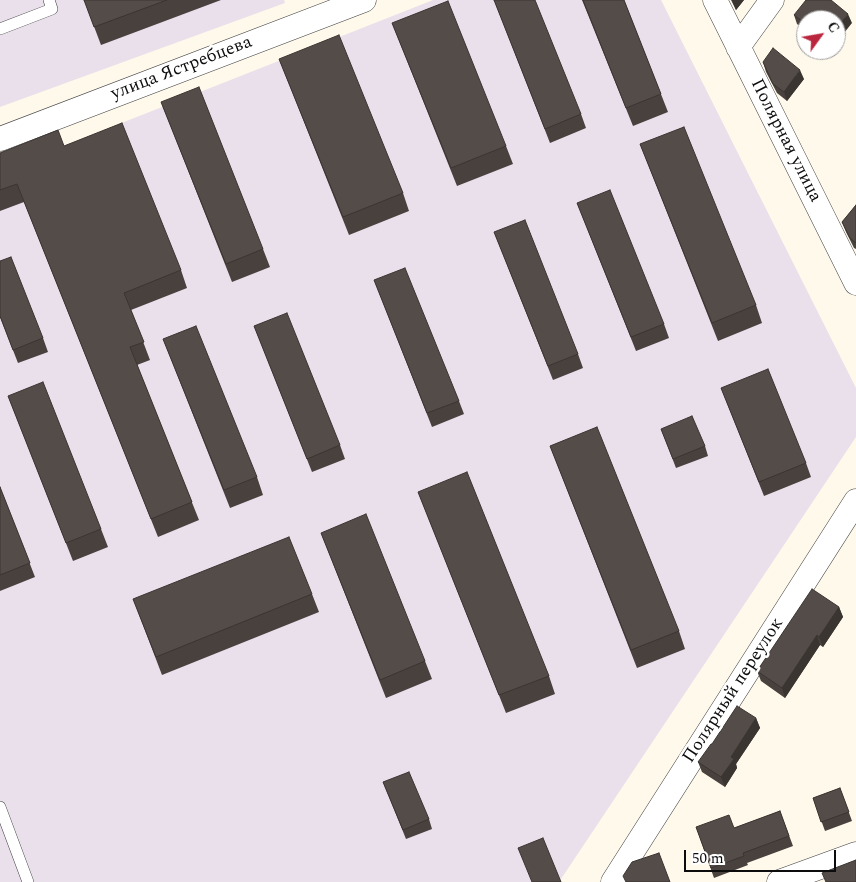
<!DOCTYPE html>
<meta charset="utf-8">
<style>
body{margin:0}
#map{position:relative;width:856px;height:882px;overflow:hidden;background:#fff9eb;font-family:Spectral,serif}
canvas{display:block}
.north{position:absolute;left:796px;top:10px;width:50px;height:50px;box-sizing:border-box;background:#fff;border:1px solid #9e9e9e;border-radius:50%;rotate:58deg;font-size:14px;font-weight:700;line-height:20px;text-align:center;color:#0c0c0c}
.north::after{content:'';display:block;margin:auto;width:18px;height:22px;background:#ba263d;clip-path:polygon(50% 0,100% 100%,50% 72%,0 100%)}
.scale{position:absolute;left:684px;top:850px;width:152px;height:22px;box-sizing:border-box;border:2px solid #0c0c0c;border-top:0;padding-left:6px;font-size:15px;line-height:18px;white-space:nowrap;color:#0c0c0c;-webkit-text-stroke:4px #fff;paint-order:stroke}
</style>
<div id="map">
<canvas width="856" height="882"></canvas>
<div class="north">С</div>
<div class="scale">50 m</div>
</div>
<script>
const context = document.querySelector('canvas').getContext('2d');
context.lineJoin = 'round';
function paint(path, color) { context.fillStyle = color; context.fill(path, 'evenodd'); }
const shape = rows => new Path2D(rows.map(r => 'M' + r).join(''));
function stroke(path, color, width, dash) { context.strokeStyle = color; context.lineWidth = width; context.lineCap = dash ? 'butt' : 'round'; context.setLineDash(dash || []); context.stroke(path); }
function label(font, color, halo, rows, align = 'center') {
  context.font = font + ' Spectral,serif'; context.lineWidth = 5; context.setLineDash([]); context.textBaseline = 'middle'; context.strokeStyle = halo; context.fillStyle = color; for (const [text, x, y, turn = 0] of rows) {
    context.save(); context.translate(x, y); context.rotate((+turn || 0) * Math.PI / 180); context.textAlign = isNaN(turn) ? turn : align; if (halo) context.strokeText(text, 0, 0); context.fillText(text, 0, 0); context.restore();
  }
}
paint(shape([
 [0,0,284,0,285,3,0,107],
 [433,0,661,0,856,388,856,437,559,882,0,882,0,171]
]), '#e9e0eb');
const service = shape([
 [0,29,52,9,49,0],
 [0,807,28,882]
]);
const minor = shape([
 [715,0,856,283],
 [738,47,772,0],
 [0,139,364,0],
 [613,882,856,501],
 [779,882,856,854]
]);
stroke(service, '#3f3f3f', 12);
stroke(minor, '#3f3f3f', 25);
stroke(service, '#fff', 11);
stroke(minor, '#fff', 24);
paint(shape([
 [84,0,221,0,101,45],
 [494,0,581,114,586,128,550,143],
 [582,0,624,0,668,112,633,126],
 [731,0,744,0,736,10],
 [794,15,852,23,806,20,806,31,797,24],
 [392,23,506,146,513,164,457,186],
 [279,59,403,193,409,211,349,235],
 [763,62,804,79,787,101,777,93,766,72],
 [161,102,263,249,270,267,232,282],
 [640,144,756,305,762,323,718,341],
 [64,146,181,270,187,288,131,310,150,360,137,365,199,520,158,537,24,202,0,211,0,153],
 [577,203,664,324,669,338,636,351],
 [856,205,856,249,854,248,846,232,842,222],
 [494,232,578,354,583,368,553,380],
 [0,261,43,338,48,352,18,363,0,317],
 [374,280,459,401,464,414,432,427],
 [254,326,340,445,345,459,312,472],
 [163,339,257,477,263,495,230,508],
 [721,388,806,463,811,477,764,496],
 [8,396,101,529,108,547,73,561],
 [661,429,705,446,708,456,676,468],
 [550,446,679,631,685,649,637,668],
 [0,487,35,577,0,591],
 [418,492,549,676,555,694,506,713],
 [321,533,425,661,432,679,386,698],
 [312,594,319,612,162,675,133,599],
 [839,607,843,617,823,647,820,645,785,698,761,681,757,671],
 [756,718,760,728,736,764,737,768,725,787,702,772,698,762],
 [383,782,429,819,432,829,406,839],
 [840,788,852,821,825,831,813,798],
 [780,811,793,846,747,863,748,865,714,878,696,827,734,828]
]), '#48413e');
paint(shape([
 [732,0,744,0,736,10],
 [848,14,852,23,836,43,836,29],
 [800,70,804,79,787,101,784,92],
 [839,607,843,617,823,647,819,637],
 [817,635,820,645,785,698,782,688],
 [756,718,760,728,736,764,737,768,725,787,721,777,731,757]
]), '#3b3532');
const building = shape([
 [84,0,167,0,94,27,84,0],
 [494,0,535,0,581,114,545,129,494,0],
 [583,0,624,0,661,94,626,108,583,0],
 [806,0,831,0,848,14,836,29,836,20,806,20,806,24,794,15,806,0],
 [448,1,506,146,451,168,392,23,448,1],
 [339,35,403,193,343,217,279,59,339,35],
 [773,48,800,70,784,92,773,84,763,62,773,48],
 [199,87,263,249,226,264,161,102,199,87],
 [122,123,181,270,124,293,144,342,130,347,192,502,151,519,17,184,0,190,0,153,58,130,64,146,122,123],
 [684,127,756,305,712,323,640,144,684,127],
 [610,190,664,324,631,337,577,203,610,190],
 [856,205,856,243,850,238,842,222,856,205],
 [525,220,578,354,548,366,494,232,525,220],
 [11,257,43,338,13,350,0,316,0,261,11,257],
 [405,268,459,401,427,413,374,280,405,268],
 [287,313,340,445,307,459,254,326,287,313],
 [196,326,257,477,224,490,163,339,196,326],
 [768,369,806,463,759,482,721,388,768,369],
 [43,382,101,529,66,543,8,396,43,382],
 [692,416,705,446,673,459,661,429,692,416],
 [597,427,679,631,631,650,550,446,597,427],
 [467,472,549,676,499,695,418,492,467,472],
 [0,487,30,563,0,575,0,487],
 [366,514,425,661,380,680,321,533,366,514],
 [289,537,312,594,156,657,133,599,289,537],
 [812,589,839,607,819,637,817,635,782,688,757,671,812,589],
 [737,706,756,718,731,757,734,759,721,777,698,762,711,744,712,744,737,706],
 [409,772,429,819,403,830,383,782,409,772],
 [840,788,849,812,821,822,813,798,840,788],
 [780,811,789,836,743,853,744,856,711,868,696,827,729,815,734,828,780,811],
 [543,838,561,882,532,882,518,848,543,838],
 [659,853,670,882,626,882,623,876,632,862,659,853],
 [856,860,856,882,826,882,822,873,856,860]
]);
paint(building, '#544c48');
stroke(building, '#3b3532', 1);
label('18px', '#0c0c0c', '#fff', [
 ["улица Ястребцева",182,69,-21],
 ["Полярная улица",785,141,63],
 ["Полярный переулок",734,691,-57]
]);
</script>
